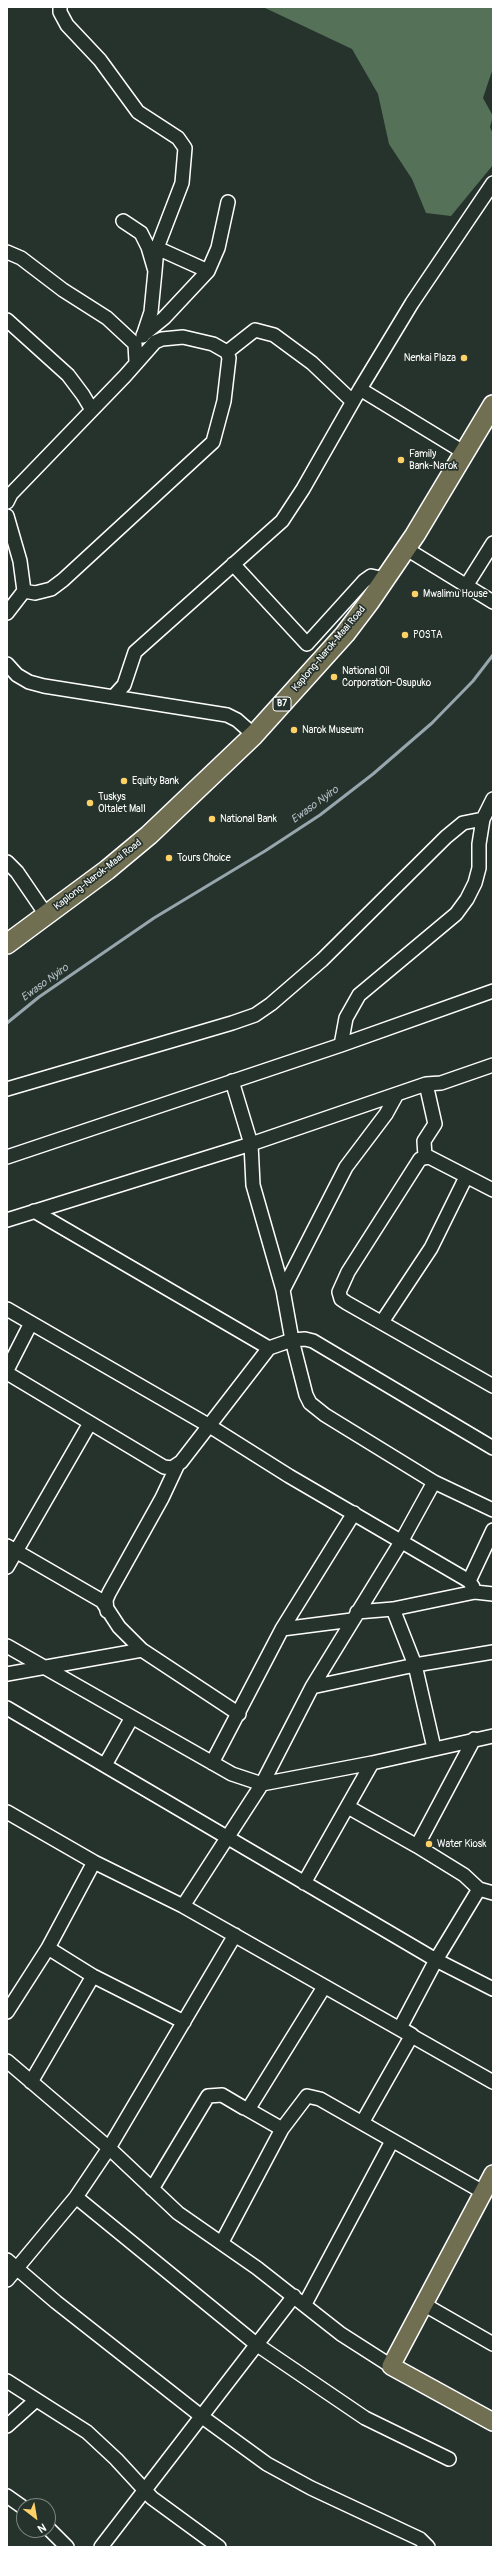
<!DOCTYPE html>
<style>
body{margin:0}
#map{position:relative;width:500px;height:2554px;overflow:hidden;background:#26332d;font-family:Pangolin,sans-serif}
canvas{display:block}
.frame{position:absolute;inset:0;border:8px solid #fff;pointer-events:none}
.north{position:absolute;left:16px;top:2498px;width:40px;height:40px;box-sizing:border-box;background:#26332d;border:1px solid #7d8581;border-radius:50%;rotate:149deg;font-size:11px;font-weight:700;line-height:16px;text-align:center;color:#fff}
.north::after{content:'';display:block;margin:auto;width:14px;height:18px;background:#ffd166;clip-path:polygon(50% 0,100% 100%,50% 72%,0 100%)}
</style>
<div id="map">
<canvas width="500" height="2554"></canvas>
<div class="frame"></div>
<div class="north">N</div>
</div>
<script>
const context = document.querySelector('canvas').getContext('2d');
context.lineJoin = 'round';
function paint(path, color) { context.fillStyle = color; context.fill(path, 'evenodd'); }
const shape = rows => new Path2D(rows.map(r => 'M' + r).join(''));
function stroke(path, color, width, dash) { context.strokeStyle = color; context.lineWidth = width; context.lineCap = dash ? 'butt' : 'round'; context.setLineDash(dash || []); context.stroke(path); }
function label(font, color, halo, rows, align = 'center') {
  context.font = font + ' Pangolin,sans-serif'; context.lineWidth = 3.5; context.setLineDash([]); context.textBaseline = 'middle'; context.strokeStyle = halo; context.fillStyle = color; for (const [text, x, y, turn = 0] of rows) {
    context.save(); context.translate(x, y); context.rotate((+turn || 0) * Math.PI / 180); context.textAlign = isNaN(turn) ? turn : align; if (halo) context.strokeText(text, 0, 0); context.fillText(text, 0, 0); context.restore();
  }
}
paint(shape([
 [263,7,493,7,493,68,483,98,493,116,490,127,493,134,493,165,451,216,426,213,412,179,389,144,378,94,352,49]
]), '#557158');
stroke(shape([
 [7,1023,39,997,154,918,265,851,320,815,373,774,432,723,473,681,493,655]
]), '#97a6ad', 3);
const minor = shape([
 [60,7,60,12,67,25,100,60,138,112,178,138,185,148,182,183,157,248,155,271],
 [123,221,141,233,148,247,155,271,151,312,143,336],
 [157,248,208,271],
 [7,252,21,258,63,290,107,318,135,344,136,362],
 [7,320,68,375,83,395,92,410],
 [143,335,164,318,208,271,218,248,228,202],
 [227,352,255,330,274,335,312,363,352,401],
 [360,389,412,303,493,183],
 [7,502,11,494,125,376,155,342,162,339,183,337,213,344,227,352,229,358,224,401,213,442,63,580,51,589,35,593,24,591,7,613],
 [7,516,20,561,24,591],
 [405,548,493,602],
 [233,564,307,644,364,581,371,576,385,579],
 [466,586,493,543],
 [7,664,17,675,29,682,44,686,227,715,237,720,254,735],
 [114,696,124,685,135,652,282,521,303,489,360,389,465,453],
 [7,862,17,872,47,916],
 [341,1045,346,1018,359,995,456,914,467,899,475,883,479,868,479,844,483,819,493,799],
 [232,1081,251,1144,253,1185,283,1290,292,1340,306,1395,310,1403,325,1415,434,1482,493,1510],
 [426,1084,441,1083,493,1065],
 [7,1089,232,1023,255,1015,271,1004,322,960,446,837,463,823,483,819],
 [7,1157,341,1045,493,991],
 [493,1190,429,1157,420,1159,348,1272,339,1292,341,1299,347,1303,493,1386],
 [34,1211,269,1348],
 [7,1220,251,1144,426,1084,435,1124,424,1141,425,1156],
 [283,1290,346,1167,386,1114,397,1094],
 [7,1309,208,1425,289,1476,469,1581],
 [382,1322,431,1248,466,1177],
 [7,1370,31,1323],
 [7,1373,164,1467,172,1468,181,1462,269,1348,292,1340,305,1339,313,1341,493,1448],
 [7,1546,102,1601,119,1627,142,1650],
 [7,1567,90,1423],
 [473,1587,469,1581,493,1530],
 [393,1609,415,1665,434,1748],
 [107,1611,106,1600,109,1593,162,1498,177,1466],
 [357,1612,393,1609,475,1592,493,1594],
 [282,1629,352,1620],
 [7,1646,232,1774,262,1784,372,1763,493,1736],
 [7,1674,142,1650,239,1714],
 [312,1687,415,1665,493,1652],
 [7,1708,436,1960,493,1989],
 [212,1763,282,1629,354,1513],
 [105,1765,131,1719],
 [348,1807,417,1846,464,1875,479,1889],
 [7,1812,94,1862,183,1906,493,2082],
 [417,1846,474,1739],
 [304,1883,372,1763],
 [183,1906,262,1784,312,1687,401,1542,434,1482],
 [48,1948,93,1976,184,2022],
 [7,2012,48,1948,94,1862],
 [7,2061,109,2148,178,2213,257,2268,341,2334,391,2366],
 [31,2082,93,1976],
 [247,2109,282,2129],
 [362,2123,412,2035,400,2028,436,1960,479,1889,493,1893],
 [152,2189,208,2096,222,2095,244,2108,249,2108,324,1987],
 [76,2197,256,2344,365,2418,449,2459],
 [222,2242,282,2129,307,2096,320,2099,483,2192],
 [7,2260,56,2302,201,2416,267,2464,311,2488,420,2539,428,2547],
 [7,2280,76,2197,109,2148,235,1935],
 [305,2304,392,2141],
 [425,2305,493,2344],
 [7,2381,87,2432,116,2459,152,2498,219,2547],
 [7,2426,35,2401],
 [7,2496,24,2508],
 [48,2528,67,2547],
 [101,2547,294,2296]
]);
const major = shape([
 [493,2174,391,2366,493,2422]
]);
const highway = shape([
 [7,944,107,870,149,835,254,735,345,634,370,601,415,535,493,405]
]);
stroke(minor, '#fff', 16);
stroke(major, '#fff', 20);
stroke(highway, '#fff', 22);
stroke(minor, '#26332d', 13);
stroke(major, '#706f52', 17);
stroke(highway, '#706f52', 19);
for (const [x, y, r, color] of [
 [464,358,4,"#ffd166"],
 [401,460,4,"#ffd166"],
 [415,594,4,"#ffd166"],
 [405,635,4,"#ffd166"],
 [334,677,4,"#ffd166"],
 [294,730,4,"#ffd166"],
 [124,781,4,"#ffd166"],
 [90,803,4,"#ffd166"],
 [212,819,4,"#ffd166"],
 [169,858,4,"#ffd166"],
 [429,1844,4,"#ffd166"]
]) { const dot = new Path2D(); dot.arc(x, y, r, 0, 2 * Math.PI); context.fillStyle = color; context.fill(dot); stroke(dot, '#26332d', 1.5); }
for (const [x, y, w] of [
 [282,704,18]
]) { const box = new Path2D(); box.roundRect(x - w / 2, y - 7, w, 14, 3); context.fillStyle = '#26332d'; context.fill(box); stroke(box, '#fff', 1); }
label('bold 9px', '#fff', null, [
 ["B7",282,704]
]);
label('10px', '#fff', '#26332d', [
 ["Nenkai Plaza",456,358,"right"],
 ["Family",409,454],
 ["Bank-Narok",409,466],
 ["Mwalimu House",423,594],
 ["POSTA",413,635],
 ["National Oil",342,671],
 ["Corporation-Osupuko",342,683],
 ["Narok Museum",302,730],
 ["Equity Bank",132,781],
 ["Tuskys",98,797],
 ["Oltalet Mall",98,809],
 ["National Bank",220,819],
 ["Tours Choice",177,858],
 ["Water Kiosk",437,1844]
], 'left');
label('10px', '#fff', '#26332d', [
 ["Kaplong-Narok-Maai Road",329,649,-50],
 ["Kaplong-Narok-Maai Road",98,875,-38]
]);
label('italic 11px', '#b1bcc1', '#26332d', [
 ["Ewaso Nyiro",315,805,-36],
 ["Ewaso Nyiro",45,983,-36]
]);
</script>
